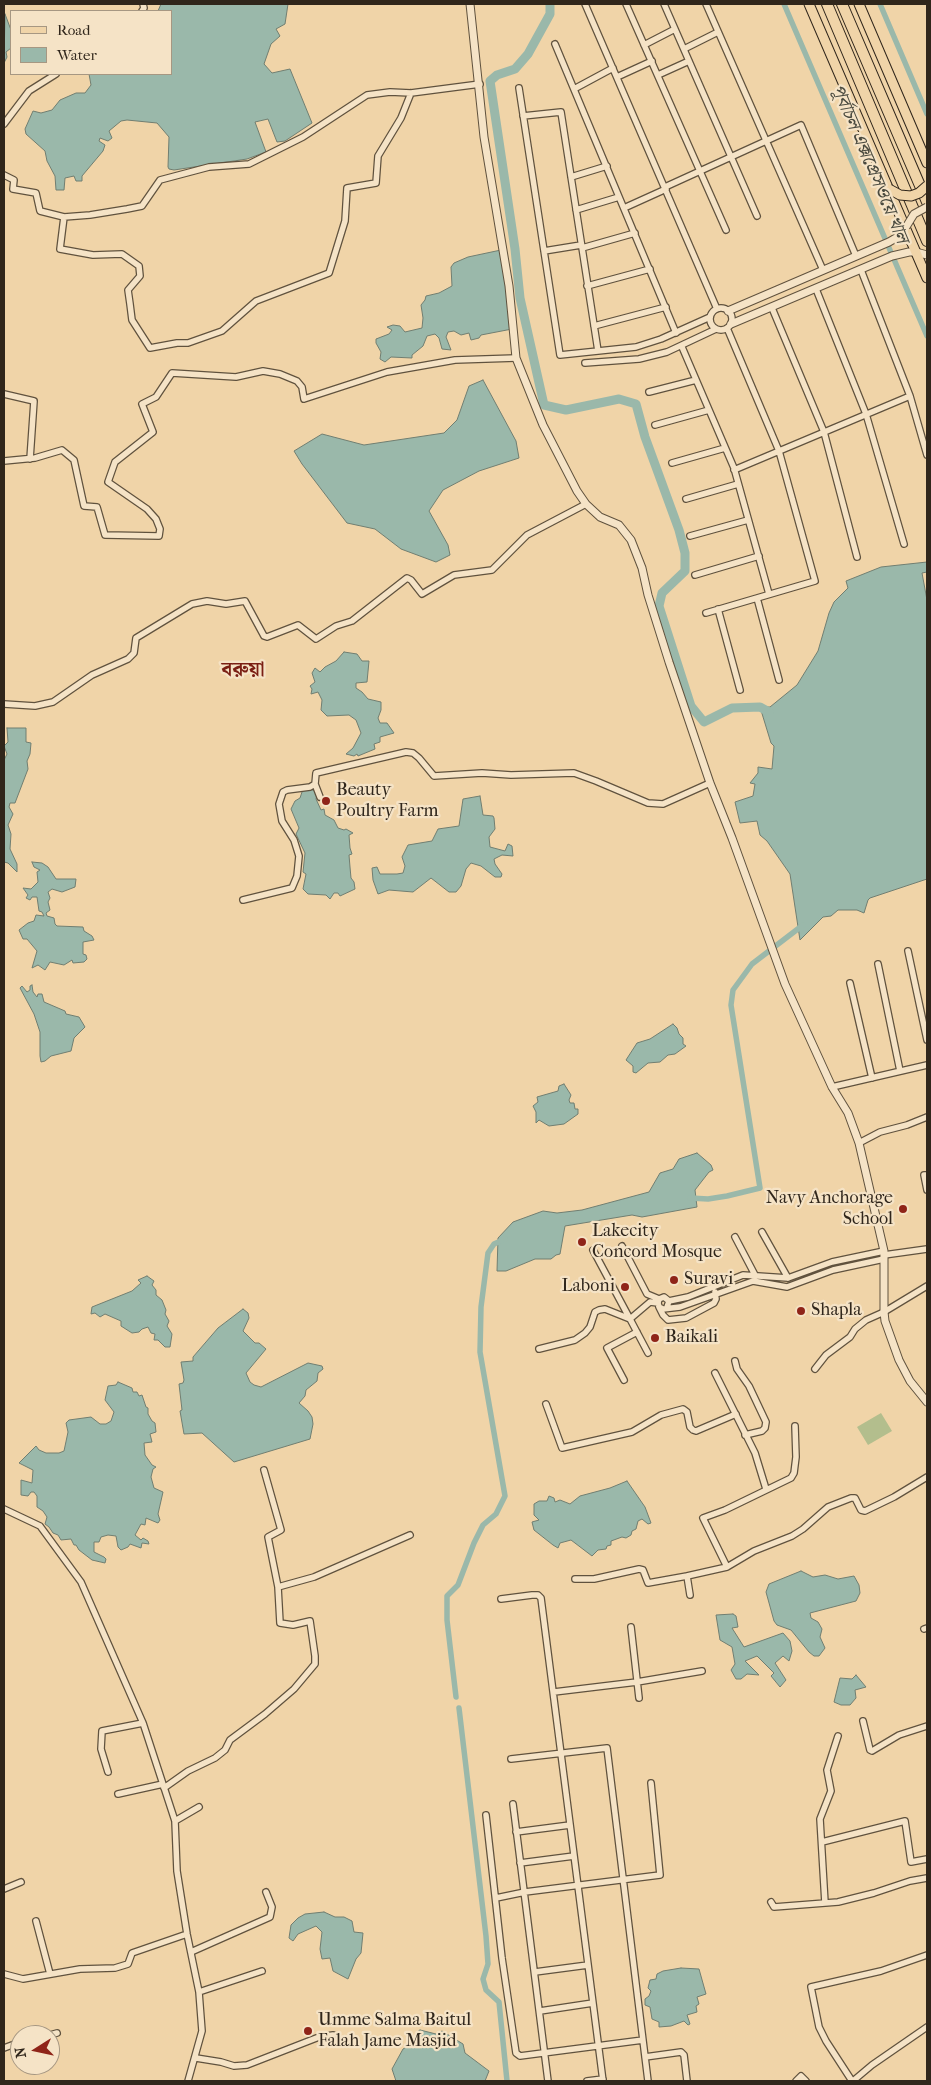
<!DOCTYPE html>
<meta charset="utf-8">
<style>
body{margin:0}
#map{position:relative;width:931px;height:2085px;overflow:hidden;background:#f0d4a8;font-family:"IM FELL French Canon",serif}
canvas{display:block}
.frame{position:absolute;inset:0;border:5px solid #30261b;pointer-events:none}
.legend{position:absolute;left:10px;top:10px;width:162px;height:65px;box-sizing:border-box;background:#f5e3c6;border:1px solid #a69782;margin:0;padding:6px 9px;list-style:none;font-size:15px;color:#30261b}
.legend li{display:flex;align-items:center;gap:10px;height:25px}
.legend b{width:25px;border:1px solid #a69782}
.north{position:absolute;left:10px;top:2025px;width:50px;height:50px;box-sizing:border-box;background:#f5e3c6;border:1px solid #a69782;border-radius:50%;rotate:260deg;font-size:14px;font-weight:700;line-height:20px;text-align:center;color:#30261b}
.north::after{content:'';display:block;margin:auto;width:18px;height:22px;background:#8f2418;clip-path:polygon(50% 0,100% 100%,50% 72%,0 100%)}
</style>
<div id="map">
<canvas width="931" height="2085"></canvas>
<div class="frame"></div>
<ul class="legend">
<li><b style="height:6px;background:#f0d4a8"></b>Road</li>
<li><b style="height:14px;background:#9ab8aa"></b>Water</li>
</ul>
<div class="north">N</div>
</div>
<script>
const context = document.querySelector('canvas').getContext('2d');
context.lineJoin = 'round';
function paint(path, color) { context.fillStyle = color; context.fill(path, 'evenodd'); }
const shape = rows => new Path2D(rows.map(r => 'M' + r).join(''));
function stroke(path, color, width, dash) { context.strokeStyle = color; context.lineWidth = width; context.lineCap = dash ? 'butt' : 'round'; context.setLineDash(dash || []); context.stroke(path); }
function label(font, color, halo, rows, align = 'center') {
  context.font = font + ' "IM FELL French Canon","Noto Serif Bengali",serif'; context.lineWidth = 4.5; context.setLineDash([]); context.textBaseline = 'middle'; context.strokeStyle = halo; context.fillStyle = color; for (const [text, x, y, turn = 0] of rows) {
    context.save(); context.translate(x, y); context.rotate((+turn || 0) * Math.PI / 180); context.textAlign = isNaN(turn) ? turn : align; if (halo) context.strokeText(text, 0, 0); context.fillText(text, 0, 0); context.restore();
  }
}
paint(shape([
 [881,1413,892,1431,868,1445,857,1427]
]), '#b3be8d');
const water = shape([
 [161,4,288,4,285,24,276,29,280,36,271,44,264,64,272,73,290,69,312,123,285,141,277,142,268,119,255,122,266,152,247,159,174,170,169,169,168,167,169,137,157,123,127,120,121,121,109,131,112,138,108,141,100,138,99,141,105,145,103,151,82,176,82,181,76,181,74,176,65,178,64,190,56,190,55,176,47,161,45,151,26,134,25,129,33,111,41,113,52,110,60,100,76,93,85,93,91,85,89,74,171,74,171,11,158,11,161,4],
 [5,14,11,30,11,48,6,52,7,57,4,63,5,14],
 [501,250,512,329,481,335,479,338,471,340,469,333,461,335,454,331,448,332,446,337,451,350,442,349,439,338,435,334,427,336,423,346,412,355,412,358,391,357,385,362,380,359,381,352,376,343,376,339,389,334,392,330,387,327,393,325,400,326,405,332,422,328,423,318,421,305,425,300,426,296,439,293,452,286,451,267,454,263,468,257,501,250],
 [483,380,516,441,519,458,479,471,443,490,429,511,448,545,450,555,436,562,401,549,375,529,347,523,302,464,294,451,322,434,364,445,444,433,457,420,469,386,483,380],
 [927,562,927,572,922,573,927,600,927,879,870,898,868,900,864,913,857,910,838,910,831,916,823,917,800,940,790,874,767,841,760,835,757,821,740,823,735,802,753,796,755,784,750,783,758,773,758,767,772,769,774,746,771,743,760,707,770,707,797,685,818,651,829,613,834,602,848,588,846,581,881,567,927,562],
 [344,652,357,654,362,661,369,661,367,682,356,683,356,688,362,692,368,699,381,702,381,710,378,718,380,723,387,723,394,733,380,737,380,742,374,744,375,749,358,756,357,754,354,756,346,754,353,748,361,733,356,720,349,715,327,716,321,710,322,700,318,692,311,694,312,689,310,686,315,682,312,673,315,668,320,672,325,667,336,661,344,652],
 [7,728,26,728,26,742,31,743,30,754,27,761,28,769,15,803,10,803,9,807,13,814,8,825,11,834,10,849,17,864,17,872,8,863,4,862,4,760,7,754,4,746,8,742,7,728],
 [308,788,318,792,316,799,321,810,324,809,325,815,334,820,338,828,344,830,346,829,353,833,349,835,350,848,352,854,349,855,350,867,351,878,354,882,355,889,340,896,338,893,334,893,330,899,326,895,308,894,303,889,306,874,303,872,305,853,296,834,299,828,291,809,295,801,300,798,303,789,308,788],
 [480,796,483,815,493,816,494,818,495,829,489,837,490,847,505,851,508,844,512,846,513,856,502,855,494,859,495,864,502,874,501,877,495,877,481,866,471,863,466,869,461,886,456,892,449,892,431,878,413,892,389,890,378,894,373,880,372,868,377,867,380,874,397,874,403,873,405,866,402,857,408,845,432,841,438,829,459,826,463,799,480,796],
 [32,862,42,863,48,867,56,879,76,879,75,887,62,892,52,889,48,892,50,898,48,902,50,910,46,913,47,916,54,918,55,924,57,926,83,927,84,931,92,936,94,940,83,942,83,954,86,955,87,959,84,962,73,963,72,960,64,965,50,962,45,970,38,965,32,968,37,951,27,939,23,939,19,930,28,923,34,921,36,915,44,916,42,912,39,911,37,897,32,897,30,900,26,898,28,895,23,888,31,889,38,882,37,872,40,870,34,867,32,862],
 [32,985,33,992,37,997,38,994,42,994,44,1002,65,1011,66,1014,79,1017,85,1027,74,1038,71,1051,51,1056,45,1061,41,1062,40,1056,40,1032,34,1014,20,988,22,986,27,992,30,990,30,986,32,985],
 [673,1024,677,1028,679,1034,683,1038,683,1044,686,1046,675,1054,668,1055,660,1062,648,1063,636,1073,633,1072,633,1066,626,1060,637,1043,650,1039,673,1024],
 [564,1084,571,1095,569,1100,570,1103,574,1103,575,1109,578,1109,578,1114,564,1124,549,1126,539,1120,536,1123,536,1112,533,1106,538,1102,537,1097,558,1091,559,1086,564,1084],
 [697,1153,711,1165,713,1170,709,1172,695,1190,697,1207,642,1217,632,1215,565,1226,560,1254,556,1255,551,1259,535,1259,506,1271,497,1271,498,1238,513,1222,543,1211,557,1213,582,1210,649,1192,660,1173,673,1169,679,1159,697,1153],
 [147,1276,154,1281,152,1285,156,1290,156,1295,162,1300,166,1310,165,1314,169,1321,167,1326,172,1334,170,1347,165,1347,158,1340,154,1340,155,1334,151,1333,148,1327,142,1329,139,1332,132,1333,121,1326,121,1321,105,1314,100,1317,95,1313,91,1314,92,1307,132,1291,141,1283,138,1280,147,1276],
 [243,1309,248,1313,249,1318,243,1331,255,1343,259,1343,266,1349,246,1373,250,1382,254,1385,261,1387,308,1363,322,1366,323,1369,318,1373,317,1381,306,1390,305,1396,299,1403,308,1411,312,1417,313,1424,310,1439,234,1462,202,1433,184,1434,180,1411,182,1410,179,1384,183,1383,184,1380,181,1362,193,1361,193,1357,218,1328,243,1309],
 [118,1382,132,1388,133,1392,137,1392,139,1396,142,1395,146,1407,148,1408,148,1414,152,1421,155,1423,156,1432,150,1434,152,1442,144,1443,145,1455,152,1465,156,1467,153,1469,151,1477,154,1488,163,1492,158,1514,160,1520,158,1523,146,1518,145,1525,141,1524,135,1535,141,1540,143,1538,148,1541,149,1544,142,1543,141,1548,130,1544,128,1547,121,1550,118,1547,116,1536,108,1535,101,1537,99,1542,94,1542,94,1552,104,1557,106,1559,105,1563,92,1560,79,1550,76,1545,74,1545,71,1539,61,1540,58,1535,53,1533,49,1527,45,1524,47,1517,43,1511,37,1507,37,1496,34,1492,31,1492,28,1496,21,1495,21,1480,32,1483,33,1470,19,1463,36,1446,39,1450,46,1453,59,1453,64,1451,68,1432,66,1423,69,1420,91,1417,100,1424,106,1424,111,1421,114,1412,105,1400,108,1386,116,1385,118,1382],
 [627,1481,645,1507,651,1523,648,1524,642,1519,638,1521,636,1529,632,1531,631,1535,626,1538,622,1537,611,1541,611,1545,607,1546,606,1549,598,1550,592,1556,571,1540,560,1543,558,1548,553,1545,534,1530,532,1522,539,1520,534,1515,534,1504,539,1501,547,1501,549,1496,554,1498,555,1502,560,1500,570,1504,580,1496,610,1488,627,1481],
 [801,1571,813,1577,825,1575,838,1579,854,1576,859,1585,860,1593,856,1601,810,1613,811,1618,818,1622,822,1629,820,1637,825,1648,819,1656,814,1656,809,1652,791,1630,777,1625,774,1621,766,1592,769,1584,801,1571],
 [733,1614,736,1616,738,1627,732,1628,744,1647,783,1633,790,1641,792,1651,789,1661,783,1656,775,1663,786,1680,780,1687,771,1676,774,1673,757,1656,745,1661,759,1675,747,1674,741,1679,736,1679,731,1670,735,1664,732,1647,720,1640,716,1615,733,1614],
 [856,1675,866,1687,855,1690,856,1698,850,1705,841,1705,834,1702,840,1678,852,1679,856,1675],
 [324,1912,335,1917,344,1917,352,1921,354,1932,363,1933,361,1953,356,1959,348,1979,333,1971,330,1958,322,1959,320,1949,322,1932,316,1926,298,1934,293,1941,289,1938,291,1925,298,1918,305,1914,324,1912],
 [681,1968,699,1969,706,1994,697,1997,699,2004,696,2006,697,2012,687,2015,690,2024,688,2025,684,2021,671,2026,659,2027,659,2022,652,2019,650,2007,645,2005,645,1999,649,1996,651,1991,648,1988,650,1980,656,1979,657,1974,663,1971,681,1968],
 [420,2030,436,2034,442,2031,463,2044,465,2053,489,2071,485,2081,396,2081,392,2069,403,2049,418,2040,416,2033,420,2030]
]);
paint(water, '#9ab8aa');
stroke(water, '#707e71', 1);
stroke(shape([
 [784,4,927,336],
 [880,4,927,114],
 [690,1198,708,1199,727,1196,760,1188,731,1005,733,990,752,964,803,925],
 [456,1697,447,1620,447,1596,458,1585,474,1543,483,1525,496,1514,505,1496,480,1352,481,1307,488,1253,494,1244,505,1239],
 [459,1708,486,1936,488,1964,483,1979,486,1990,499,2002,507,2081]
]), '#9ab8aa', 5.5);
stroke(shape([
 [550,4,550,14,528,54,515,69,497,75,490,81,515,249,520,298,544,405,566,410,619,399,636,404,645,437,679,530,685,553,685,571,662,593,659,606,691,706,704,722,732,708,760,707,769,712]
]), '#9ab8aa', 9);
const minor = shape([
 [585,4,717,309],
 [626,4,726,230],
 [664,4,757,216],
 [706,4,823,270],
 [142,11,144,8,143,4],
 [555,44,676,333],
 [644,45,675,29],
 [684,49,718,32],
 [658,75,689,61],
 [617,77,652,61],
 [519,88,560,355,636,347,661,339,710,317],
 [574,89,613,68],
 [523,116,561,112,598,351],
 [4,124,29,91,56,74],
 [4,175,14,180,13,189,36,193,40,211,64,217,90,215,127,209,142,206,160,180,209,167,249,164,303,137,367,95,390,92,411,93,480,84],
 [571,177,607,166],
 [665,187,801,125,856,256],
 [624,208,666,189],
 [576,210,619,197],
 [64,217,60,249,93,255,122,254,139,266,140,276,128,290,130,304,132,320,150,348,177,343,188,343,222,331,256,301,329,273,345,221,347,188,376,183,378,156,401,118,411,93],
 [582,248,635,233],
 [544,251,581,245],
 [861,270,910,396,927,455],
 [587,286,650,269],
 [816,289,866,414,904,544],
 '710 319a11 11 0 1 1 22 0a11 11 0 1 1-22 0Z',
 [772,308,824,432,857,557],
 [594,326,666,307],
 [682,347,734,468,769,594],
 [585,363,639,359,667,352,716,329],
 [649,392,696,380],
 [4,394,34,401,30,459],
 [655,425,709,410],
 [4,461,35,458,62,450,74,460,84,506,97,507,105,535,159,536,160,529,156,519,147,509,108,482,115,462,153,432,142,404,156,397,172,373,236,377,263,371,280,374,297,381,302,387,304,399,387,372,455,360,516,358],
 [672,463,725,448],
 [734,470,910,396],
 [686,499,738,484],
 [690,536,748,520],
 [695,575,759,556],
 [757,598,779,680],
 [718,609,740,690],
 [706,613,815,581,779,451,727,328],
 [4,704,35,706,53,702,92,675,128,659,134,653,136,638,192,604,207,601,226,604,245,601,264,636,267,637,298,625,316,639,336,626,352,621,407,578,411,580,422,594,454,575,492,570,527,535,586,504],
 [315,784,320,797],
 [243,900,292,888,297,876,299,856,294,840,282,821,279,804,283,792,287,790,310,787,315,784,316,773,329,770,406,752,413,753,419,758,434,776,482,773,511,775,574,773,596,781,648,803,663,804,710,783],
 [908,951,927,1040],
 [878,964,900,1071],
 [850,983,872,1078],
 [832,1087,927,1065],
 [859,1143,880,1132,907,1125,927,1117],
 [927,1175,924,1175,927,1190],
 [762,1232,788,1278],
 [735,1237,755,1275],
 [622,1246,647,1294,659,1299],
 [593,1250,630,1319],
 [884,1255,927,1249],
 [669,1301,688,1297,743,1275,788,1278,832,1262,884,1251],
 [659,1307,663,1315,668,1320,686,1318,714,1303,716,1299,715,1292],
 [667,1307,669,1301,664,1297,659,1299,658,1303,659,1307,663,1309,680,1307,753,1281,787,1287,833,1270,884,1259],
 [539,1349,575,1340,585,1333,590,1327,595,1312,599,1310,605,1309,630,1319],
 [648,1353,630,1319,650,1302,658,1303],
 [735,1361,737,1369,749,1386,766,1422,765,1428,762,1431,745,1435],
 [815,1369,826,1355,850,1337,855,1329,866,1320,884,1312,927,1286],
 [715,1373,755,1453,766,1489],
 [624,1380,607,1348,637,1332],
 [546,1404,562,1448,632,1432,661,1415,683,1409,687,1412,690,1427,693,1430,696,1431,736,1414],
 [4,1509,40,1526,81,1582,143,1723,175,1821,177,1871,187,1934,199,1992,202,2031,188,2081],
 [727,1567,703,1518,725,1510,791,1478,794,1473,796,1457,795,1426],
 [575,1579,594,1579,639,1569,643,1570,648,1583,687,1576],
 [278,1587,314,1577,410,1535],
 [690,1595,687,1576,727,1567,754,1551,792,1536,803,1529,828,1507,851,1498,855,1498,861,1510,865,1511,894,1497,927,1477],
 [501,1599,532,1595,538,1595,541,1598,603,2081],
 [631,1627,639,1698],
 [924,1629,927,1628],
 [554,1692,637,1682,702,1671],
 [863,1721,870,1750,872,1751,899,1735,927,1726],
 [511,1759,607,1748,648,2081],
 [108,1772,101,1749,102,1731,143,1723],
 [164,1788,188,1771,215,1758,225,1750,230,1740,265,1714,294,1689,315,1664,315,1656,310,1621,293,1625,280,1623,278,1587,268,1537,281,1530,264,1470],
 [118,1794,163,1784],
 [513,1804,548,2081],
 [486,1815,502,1958,516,2053,520,2056,643,2040],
 [175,1821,199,1807],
 [516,1832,570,1825],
 [822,1842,905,1821,911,1862,927,1859],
 [520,1863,574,1856],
 [4,1889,21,1882],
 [496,1898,525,1892,660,1875,651,1783],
 [771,1902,774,1907,838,1902,874,1893,910,1881,927,1878],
 [825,1903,820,1819,831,1791,827,1770,838,1736],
 [36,1921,50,1974],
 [191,1952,270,1917,272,1907,266,1892],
 [535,1972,588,1965],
 [4,1974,23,1979,80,1969,115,1968,128,1964,132,1953,187,1934],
 [199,1992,262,1971],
 [540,2011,593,2003],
 [50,2035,57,2033],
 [4,2048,20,2042],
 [645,2057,681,2052,684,2055,687,2081],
 [196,2058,221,2062,234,2066,247,2065,319,2037,333,2035],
 [587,2081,603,2079],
 [796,2081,801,2076,806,2081],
 [852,2081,826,2041,819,2027,811,1987,881,1971,927,1955],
 [853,2081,872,2065,927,2027]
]);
const tertiary = shape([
 [470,4,484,137,509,286,516,358,543,425,577,491,586,504,600,517,619,525,631,540,642,568,648,595,669,662,710,783,732,838,785,984,832,1087,848,1113,859,1143,884,1251,884,1312,885,1321,899,1360,910,1381,927,1402],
 [728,311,889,242,901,235,906,227],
 [731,324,892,256,909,252,916,252,927,255]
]);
const primary = shape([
 [809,4,927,278],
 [859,4,927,163]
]);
const motorway = shape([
 [827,4,927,241],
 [842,4,927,202]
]);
stroke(minor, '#60523e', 8);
stroke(tertiary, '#60523e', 9);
stroke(primary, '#30261b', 11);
stroke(motorway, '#30261b', 12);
stroke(minor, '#f5e3c6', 5.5);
stroke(tertiary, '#f5e3c6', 7);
stroke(primary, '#f0d4a8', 9);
stroke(motorway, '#f0d4a8', 10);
const tertiaryBridge = shape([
 [906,227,914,214,927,207]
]);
const primaryBridge = shape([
 [889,189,900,195,911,196,919,193,927,186]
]);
stroke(tertiaryBridge, '#60523e', 9, []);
stroke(primaryBridge, '#30261b', 11, []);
stroke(tertiaryBridge, '#f5e3c6', 7);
stroke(primaryBridge, '#f0d4a8', 9);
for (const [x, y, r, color] of [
 [326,801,5,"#8f2418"],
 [903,1209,5,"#8f2418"],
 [582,1242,5,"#8f2418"],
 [674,1280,5,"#8f2418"],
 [625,1287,5,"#8f2418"],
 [801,1311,5,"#8f2418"],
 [655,1338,5,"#8f2418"],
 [308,2031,5,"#8f2418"]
]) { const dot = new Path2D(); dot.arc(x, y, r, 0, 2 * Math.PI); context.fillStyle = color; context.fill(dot); stroke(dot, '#f5e3c6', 2); }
label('18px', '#30261b', '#f5e3c6', [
 ["Beauty",336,791],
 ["Poultry Farm",336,812],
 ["Navy Anchorage",893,1199,"right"],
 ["School",893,1220,"right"],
 ["Lakecity",592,1232],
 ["Concord Mosque",592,1253],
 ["Suravi",684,1280],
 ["Laboni",615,1287,"right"],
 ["Shapla",811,1311],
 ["Baikali",665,1338],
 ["Umme Salma Baitul",318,2021],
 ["Falah Jame Masjid",318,2042]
], 'left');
label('italic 19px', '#4a4a3f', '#f5e3c6', [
 ["পূর্বাচল এক্সপ্রেসওয়ে খাল",869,164,67]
]);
label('bold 20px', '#7a1f14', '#f5e3c6', [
 ["বরুয়া",243,671]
]);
</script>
